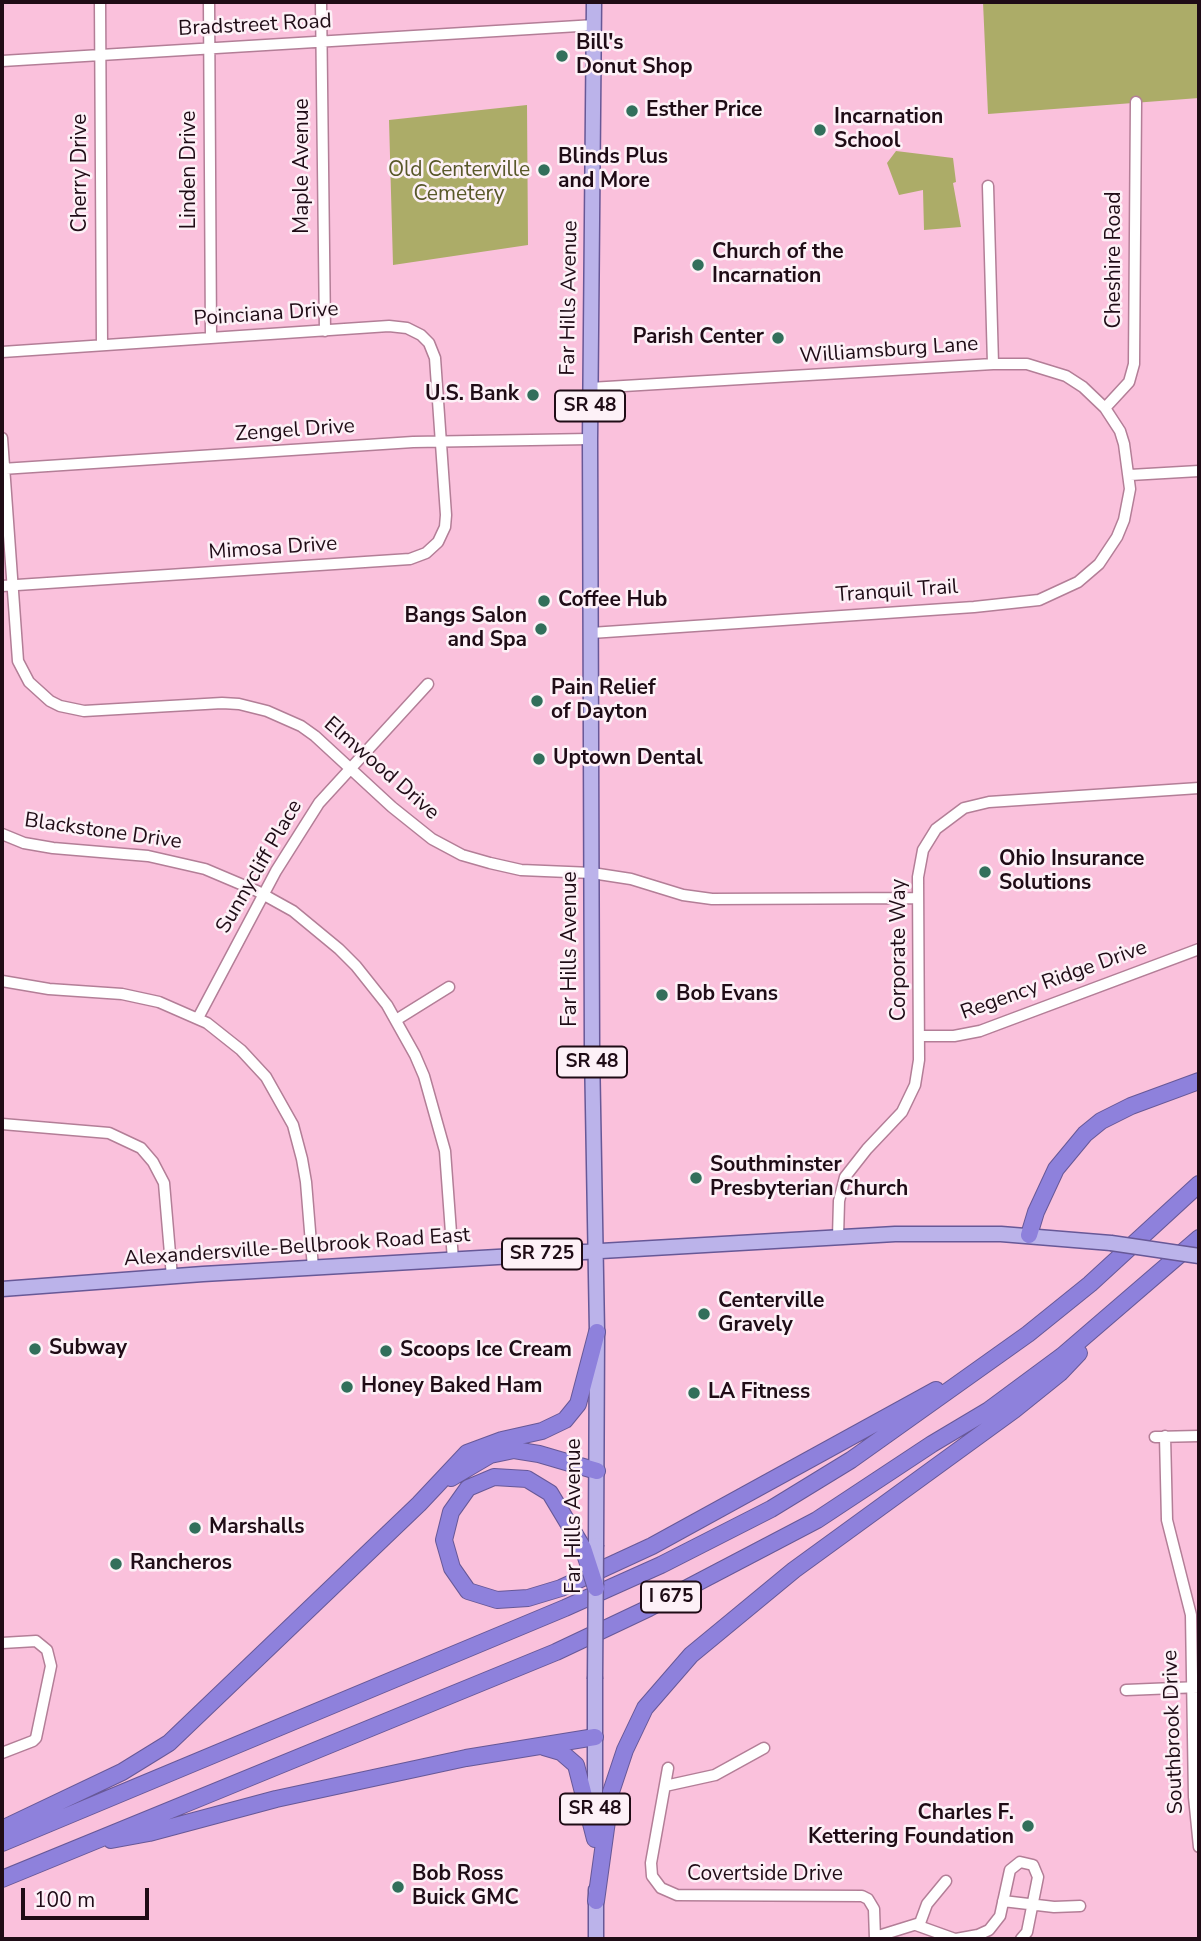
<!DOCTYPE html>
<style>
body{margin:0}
#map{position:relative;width:1201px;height:1941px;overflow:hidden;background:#fac1dc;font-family:"Nunito Sans",sans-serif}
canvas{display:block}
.frame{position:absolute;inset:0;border:4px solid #1f0c16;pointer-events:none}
.scale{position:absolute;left:21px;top:1888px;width:128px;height:32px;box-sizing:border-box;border:4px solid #1f0c16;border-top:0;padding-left:9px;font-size:21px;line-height:24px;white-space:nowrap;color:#1f0c16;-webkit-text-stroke:5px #fdf1f7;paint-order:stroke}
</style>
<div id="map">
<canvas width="1201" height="1941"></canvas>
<div class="frame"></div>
<div class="scale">100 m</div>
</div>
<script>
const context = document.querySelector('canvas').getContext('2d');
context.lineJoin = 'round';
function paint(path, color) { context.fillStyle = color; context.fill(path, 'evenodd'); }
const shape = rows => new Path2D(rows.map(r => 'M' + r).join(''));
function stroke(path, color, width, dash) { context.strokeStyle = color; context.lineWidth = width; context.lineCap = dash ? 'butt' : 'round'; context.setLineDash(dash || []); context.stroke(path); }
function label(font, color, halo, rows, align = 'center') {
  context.font = font + ' "Nunito Sans",sans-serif'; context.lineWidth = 5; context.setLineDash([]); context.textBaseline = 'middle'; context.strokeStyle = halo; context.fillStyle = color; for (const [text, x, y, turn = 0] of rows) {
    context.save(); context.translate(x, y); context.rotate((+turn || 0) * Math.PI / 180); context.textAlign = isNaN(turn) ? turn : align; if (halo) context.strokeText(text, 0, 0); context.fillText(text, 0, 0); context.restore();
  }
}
paint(shape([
 [983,2,1199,2,1199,98,988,114],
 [527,105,528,245,393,265,389,120],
 [896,151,953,158,956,182,953,183,961,227,924,230,923,190,899,195,887,163]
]), '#acac68');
const minor = shape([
 [100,2,102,345],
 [209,2,211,338],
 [321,2,325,331],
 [2,61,595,25],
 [988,186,993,364],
 [2,352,389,326,407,328,421,335,429,343,435,358,446,515,445,527,438,542,426,553,410,559,2,586],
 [590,388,993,364,1027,364,1066,376,1083,387,1105,408,1120,431,1124,444,1130,489,1124,520,1117,537,1099,564,1078,582,1039,600,974,607,591,633],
 [1105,408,1129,382,1134,364,1136,102],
 [2,438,18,661,29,682,50,701,60,706,84,711,222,703,239,704,267,711,301,726,315,736,392,807,432,839,462,855,490,863,521,870,592,873,631,879,683,895,712,899,918,898],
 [2,469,413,442,590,439],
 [1130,475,1199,471],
 [2,834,24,843,53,848,148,856,205,869,257,891,293,911,339,949,356,966,387,1005,415,1055,424,1076,445,1151,453,1260],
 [2,981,49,989,122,994,159,1002,207,1023,241,1050,266,1077,293,1125,302,1159,306,1182,313,1268],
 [198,1018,276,871,319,803,428,684],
 [396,1020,449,987],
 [919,1036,954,1036,980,1031,1199,949],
 [2,1124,109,1133,141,1148,153,1162,164,1183,172,1277],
 [838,1237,839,1201,845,1177,867,1149,902,1112,915,1085,919,1060,918,877,923,850,936,829,964,808,989,802,1199,788],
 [1165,1436,1167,1520,1191,1615,1194,1797,1199,1847],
 [1155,1437,1199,1436],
 [2,1643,36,1641,47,1650,51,1666,36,1738,33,1741,2,1753],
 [1126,1690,1199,1687],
 [668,1768,651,1863,652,1876,661,1888,677,1895,862,1896,868,1899,874,1909,875,1939],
 [665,1786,715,1775,764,1748],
 [1003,1901,1054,1907,1080,1906],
 [916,1925,955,1939],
 [875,1937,920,1923,927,1904,946,1881],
 [956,1939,978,1935,989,1930,1000,1916,1010,1870,1020,1862,1033,1865,1038,1877,1027,1932,1021,1939]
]);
const major = shape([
 [594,2,590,439,592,1051,597,1332,596,1545],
 [2,1289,203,1274,895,1234,1001,1234,1111,1243],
 [595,1679,595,1828],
 [596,1890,596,1939]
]);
const highway = shape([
 [1029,1235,1036,1212,1056,1169,1085,1134,1101,1121,1131,1106,1199,1081],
 [451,1478,490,1455,514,1450,539,1454,597,1471],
 [583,1548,550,1493,527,1479,494,1477,468,1488,451,1512,444,1540,452,1568,468,1591,497,1600,528,1598,561,1588,652,1546,936,1390],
 [544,1747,561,1752,576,1765,595,1839],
 [2,1829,122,1772,169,1743,419,1504,467,1453,502,1440,542,1431,565,1420,578,1404,597,1332],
 [111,1840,149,1833,276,1799,466,1758,595,1737],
 [2,1843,565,1608,661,1565,771,1509,851,1460,1028,1334,1090,1284,1199,1184],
 [2,1879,556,1652,649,1608,817,1520,932,1444,989,1410,1062,1356,1199,1238],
 [596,1901,611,1792,625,1750,645,1708,691,1655,794,1570,1014,1410,1060,1373,1079,1353]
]);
stroke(minor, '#b37e97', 13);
stroke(major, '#675897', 17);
stroke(highway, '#675897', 18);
stroke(minor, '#fff', 10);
stroke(major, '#bbb3ea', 14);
stroke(highway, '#8e81dc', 16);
const majorBridge = shape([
 [1111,1243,1199,1256],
 [595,1679,596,1545]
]);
const highwayBridge = shape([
 [583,1548,596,1588]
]);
stroke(majorBridge, '#675897', 17, []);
stroke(highwayBridge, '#675897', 18, []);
stroke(majorBridge, '#bbb3ea', 14);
stroke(highwayBridge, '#8e81dc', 16);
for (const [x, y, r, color] of [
 [562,56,7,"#326f5b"],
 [632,111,7,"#326f5b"],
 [820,130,7,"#326f5b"],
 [544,170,7,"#326f5b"],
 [698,265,7,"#326f5b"],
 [778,338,7,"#326f5b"],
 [533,395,7,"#326f5b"],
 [544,601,7,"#326f5b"],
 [541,629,7,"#326f5b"],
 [537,701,7,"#326f5b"],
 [539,759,7,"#326f5b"],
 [985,872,7,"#326f5b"],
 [662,995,7,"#326f5b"],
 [696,1178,7,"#326f5b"],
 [704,1314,7,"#326f5b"],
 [35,1349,7,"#326f5b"],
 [386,1351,7,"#326f5b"],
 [347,1387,7,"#326f5b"],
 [694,1393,7,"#326f5b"],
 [195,1528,7,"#326f5b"],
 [116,1564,7,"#326f5b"],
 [1028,1826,7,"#326f5b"],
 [398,1887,7,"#326f5b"]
]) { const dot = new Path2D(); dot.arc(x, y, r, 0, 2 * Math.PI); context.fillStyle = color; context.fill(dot); stroke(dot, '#fdf1f7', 2.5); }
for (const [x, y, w] of [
 [590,406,70],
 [592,1062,70],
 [542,1254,80],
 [671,1597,60],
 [595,1809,70]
]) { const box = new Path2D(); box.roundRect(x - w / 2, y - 15.5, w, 31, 5); context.fillStyle = '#fdf1f7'; context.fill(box); stroke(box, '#1f0c16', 2); }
label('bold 19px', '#1f0c16', null, [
 ["SR 48",590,406],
 ["SR 48",592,1062],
 ["SR 725",542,1254],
 ["I 675",671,1597],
 ["SR 48",595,1809]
]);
label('21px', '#1f0c16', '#fdf1f7', [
 ["Bradstreet Road",255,26,-3],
 ["Maple Avenue",303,166,-90],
 ["Linden Drive",190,170,-90],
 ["Cherry Drive",81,173,-90],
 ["Cheshire Road",1115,260,-90],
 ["Far Hills Avenue",570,298,-89],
 ["Poinciana Drive",266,315,-4],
 ["Williamsburg Lane",889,351,-4],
 ["Zengel Drive",295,431,-4],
 ["Mimosa Drive",273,549,-4],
 ["Tranquil Trail",897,592,-4],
 ["Elmwood Drive",381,769,41],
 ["Blackstone Drive",103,832,8],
 ["Sunnycliff Place",260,867,-60],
 ["Far Hills Avenue",571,949,-90],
 ["Corporate Way",900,950,-90],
 ["Regency Ridge Drive",1054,981,-20],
 ["Alexandersville-Bellbrook Road East",297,1248,-4],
 ["Far Hills Avenue",575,1516,-90],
 ["Southbrook Drive",1174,1732,-92],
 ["Covertside Drive",765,1875]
]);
label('bold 21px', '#1f0c16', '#fdf1f7', [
 ["Bill's",576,44],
 ["Donut Shop",576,68],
 ["Esther Price",646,111],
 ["Incarnation",834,118],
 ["School",834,142],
 ["Blinds Plus",558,158],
 ["and More",558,182],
 ["Church of the",712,253],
 ["Incarnation",712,277],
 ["Parish Center",764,338,"right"],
 ["U.S. Bank",519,395,"right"],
 ["Coffee Hub",558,601],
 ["Bangs Salon",527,617,"right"],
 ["and Spa",527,641,"right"],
 ["Pain Relief",551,689],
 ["of Dayton",551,713],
 ["Uptown Dental",553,759],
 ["Ohio Insurance",999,860],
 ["Solutions",999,884],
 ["Bob Evans",676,995],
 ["Southminster",710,1166],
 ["Presbyterian Church",710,1190],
 ["Centerville",718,1302],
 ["Gravely",718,1326],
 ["Subway",49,1349],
 ["Scoops Ice Cream",400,1351],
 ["Honey Baked Ham",361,1387],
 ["LA Fitness",708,1393],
 ["Marshalls",209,1528],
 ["Rancheros",130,1564],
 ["Charles F.",1014,1814,"right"],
 ["Kettering Foundation",1014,1838,"right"],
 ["Bob Ross",412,1875],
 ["Buick GMC",412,1899]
], 'left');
label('21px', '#585829', '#fdf1f7', [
 ["Old Centerville",459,171],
 ["Cemetery",459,195]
]);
</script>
